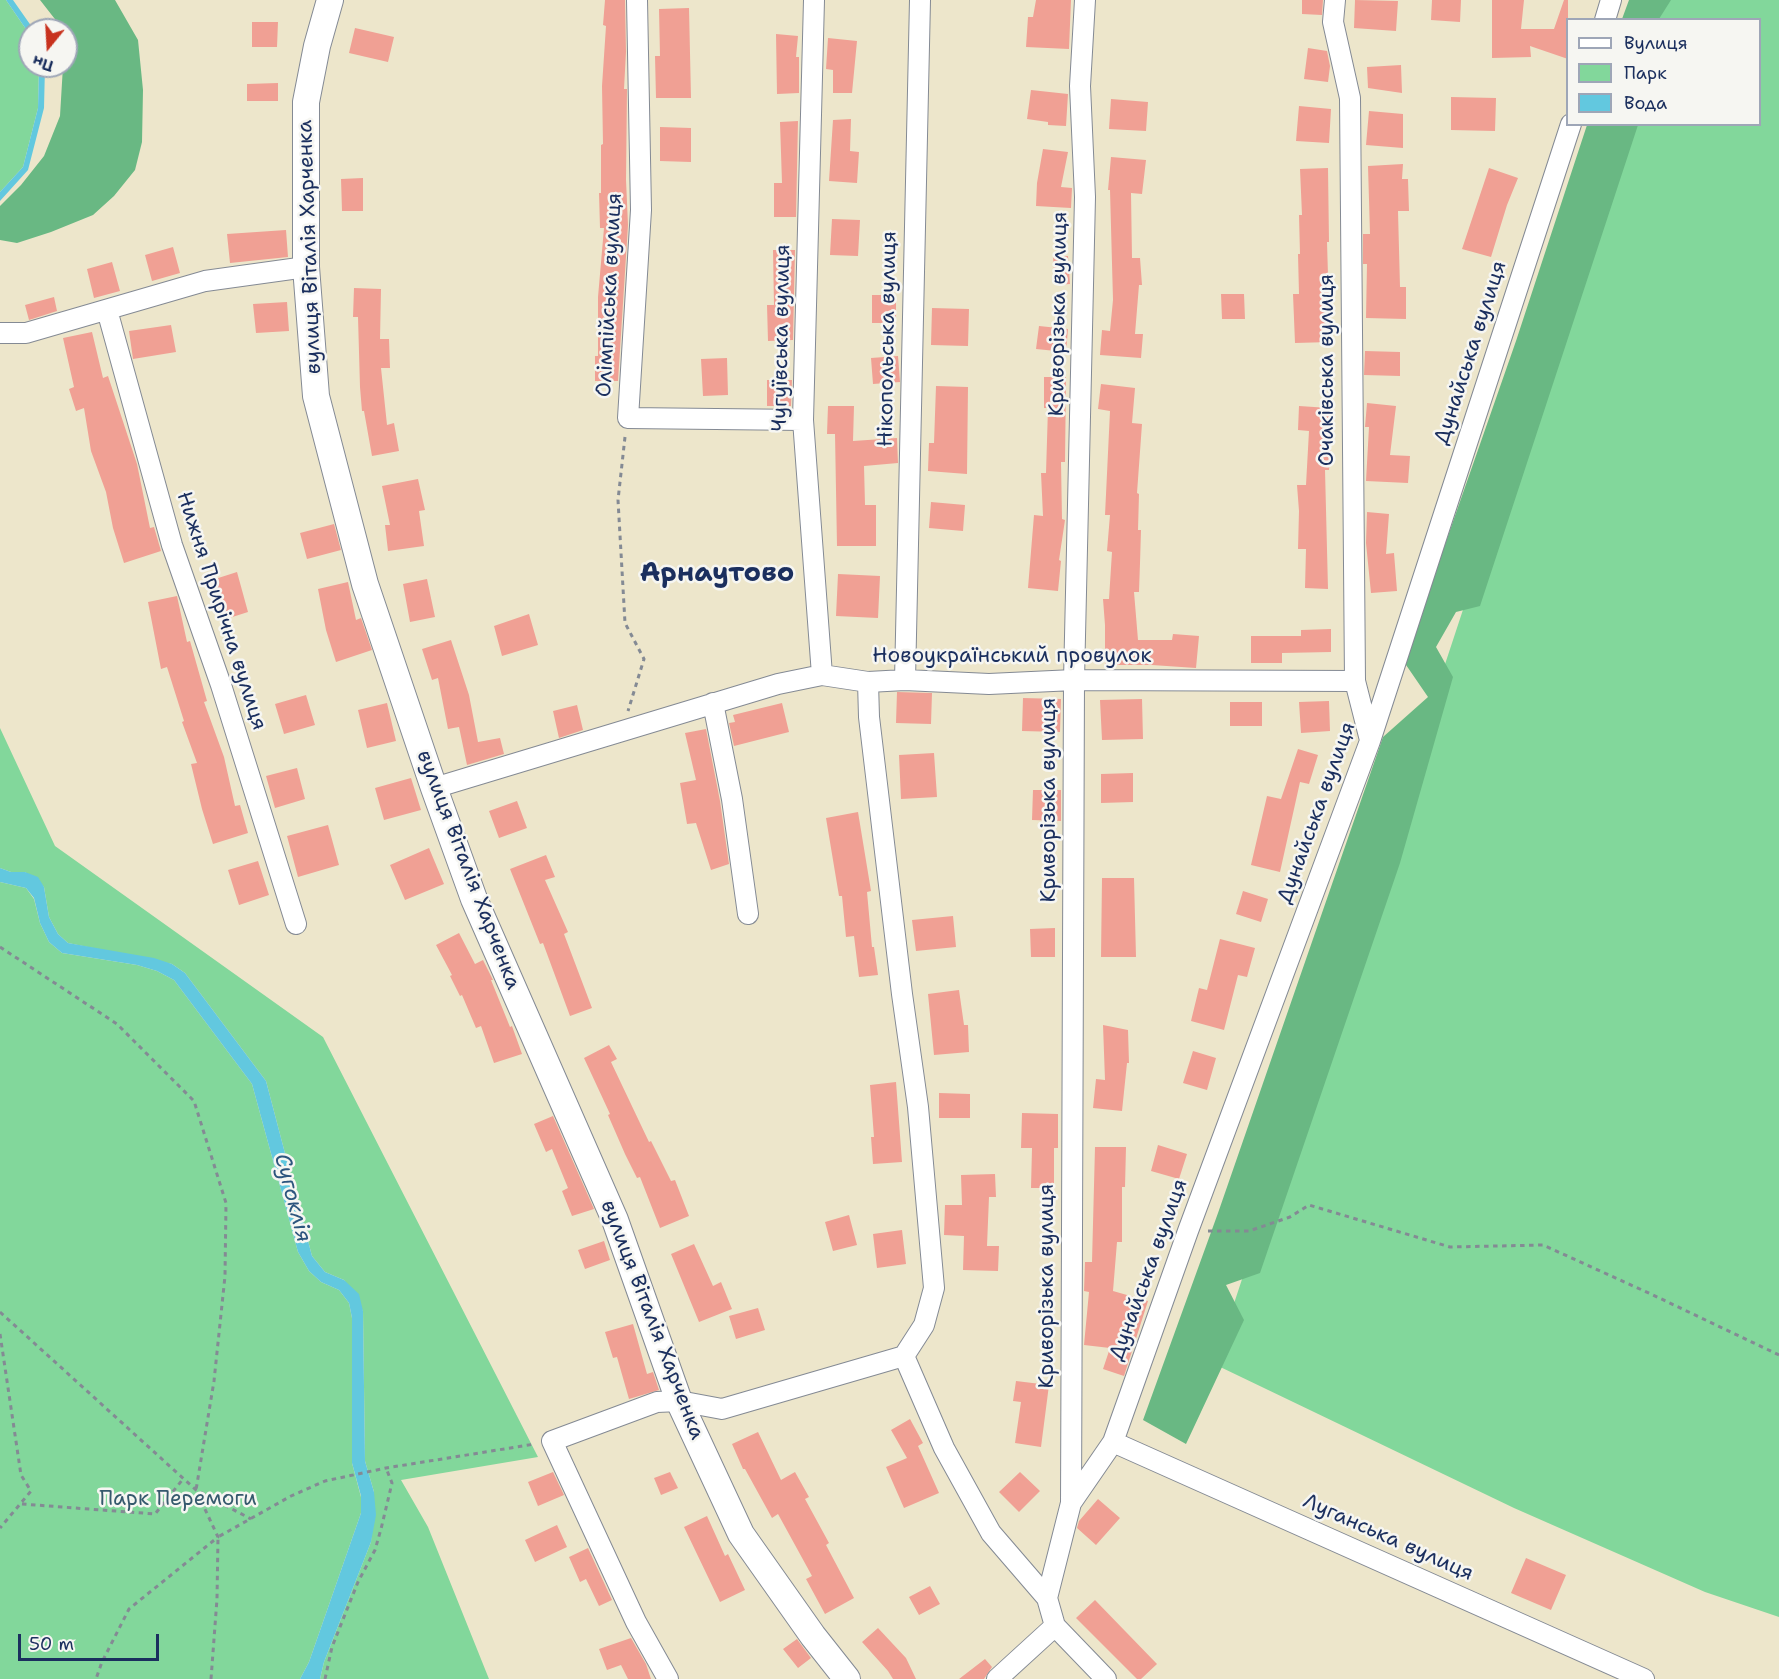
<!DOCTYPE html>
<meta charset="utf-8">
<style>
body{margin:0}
#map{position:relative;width:1779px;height:1679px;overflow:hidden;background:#ede6cb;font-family:"Shantell Sans",sans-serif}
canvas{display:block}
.legend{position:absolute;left:1566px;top:18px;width:195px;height:108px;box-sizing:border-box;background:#f6f6f2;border:2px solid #9ea6b7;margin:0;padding:8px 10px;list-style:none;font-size:18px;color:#1b2f5e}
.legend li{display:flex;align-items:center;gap:12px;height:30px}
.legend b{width:30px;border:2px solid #9ea6b7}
.north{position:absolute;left:18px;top:18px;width:60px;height:60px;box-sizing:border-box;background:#f6f6f2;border:2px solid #9ea6b7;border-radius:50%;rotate:198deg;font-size:16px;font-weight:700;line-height:24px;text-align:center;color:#1b2f5e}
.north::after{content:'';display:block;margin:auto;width:21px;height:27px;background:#c8321e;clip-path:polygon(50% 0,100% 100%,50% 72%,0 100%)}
.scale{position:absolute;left:18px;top:1634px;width:141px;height:27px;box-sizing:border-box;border:3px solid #1b2f5e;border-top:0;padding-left:8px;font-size:18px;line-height:21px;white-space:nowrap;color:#1b2f5e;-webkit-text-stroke:4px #f6f6f2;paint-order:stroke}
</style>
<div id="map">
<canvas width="1779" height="1679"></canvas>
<ul class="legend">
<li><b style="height:8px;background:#fff"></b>Вулиця</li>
<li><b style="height:16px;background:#82d79b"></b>Парк</li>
<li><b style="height:16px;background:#62c8df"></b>Вода</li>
</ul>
<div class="north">Пн</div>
<div class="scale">50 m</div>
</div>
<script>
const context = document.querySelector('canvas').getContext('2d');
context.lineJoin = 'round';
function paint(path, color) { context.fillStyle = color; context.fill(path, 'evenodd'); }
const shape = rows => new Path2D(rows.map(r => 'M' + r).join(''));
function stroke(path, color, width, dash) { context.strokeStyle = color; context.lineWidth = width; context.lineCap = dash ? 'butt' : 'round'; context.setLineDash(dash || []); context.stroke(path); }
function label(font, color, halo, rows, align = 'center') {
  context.font = font + ' "Shantell Sans",sans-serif'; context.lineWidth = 5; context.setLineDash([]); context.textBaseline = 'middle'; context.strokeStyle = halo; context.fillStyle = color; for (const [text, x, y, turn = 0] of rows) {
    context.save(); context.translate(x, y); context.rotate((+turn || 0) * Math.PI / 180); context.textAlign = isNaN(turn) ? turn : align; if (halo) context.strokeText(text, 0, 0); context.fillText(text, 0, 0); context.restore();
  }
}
paint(shape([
 [0,0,6,0,30,35,30,66,39,66,38,108,23,167,0,192],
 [1664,0,1779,0,1779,1617,1705,1592,1514,1508,1214,1364,1623,125,1760,124,1760,20,1658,19],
 [0,728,55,846,323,1037,538,1457,401,1480,428,1527,489,1679,320,1679,324,1662,371,1542,374,1492,365,1461,363,1311,344,1280,325,1272,312,1256,266,1081,185,973,172,964,68,943,58,934,49,917,44,887,25,872,11,872,0,868],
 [0,882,26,888,34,899,40,923,49,942,62,953,137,965,157,971,174,980,252,1084,298,1252,309,1271,321,1282,339,1290,349,1303,352,1318,352,1463,361,1497,361,1513,309,1662,300,1679,0,1679]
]), '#82d79b');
paint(shape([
 [40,0,115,0,138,40,143,90,142,142,135,170,114,196,93,215,51,232,17,243,0,240,0,206,21,185,44,156,60,116,63,66,66,66,66,30,59,30,58,23],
 [1629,0,1671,0,1659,19,1622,19],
 [1587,125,1638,125,1480,606,1456,612,1436,647,1453,677,1400,863,1260,1273,1226,1285,1244,1320,1186,1444,1143,1420,1218,1213,1383,737,1428,697,1404,662,1516,341]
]), '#69b883');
paint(shape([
 [6,0,13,0,34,30,30,30,30,35],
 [39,66,45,66,44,108,28,170,0,201,0,192,23,167,38,108],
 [0,868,11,872,25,872,38,877,44,887,49,917,58,934,68,943,154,958,172,964,185,973,266,1081,312,1256,325,1272,344,1280,359,1294,363,1311,365,1461,374,1492,376,1515,371,1542,324,1662,320,1679,300,1679,309,1662,361,1513,361,1496,352,1463,352,1318,349,1303,339,1290,321,1282,309,1271,298,1252,252,1084,174,980,157,971,137,965,62,953,49,942,40,923,34,898,26,888,0,882]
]), '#62c8df');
paint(shape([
 [605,0,625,0,626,52,624,89,627,89,626,180,628,225,618,381,595,381,595,356,598,356,598,297,604,228,600,228,599,193,601,193,601,145,603,144,602,86,606,26,603,25],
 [1036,0,1071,0,1069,49,1026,47,1028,17,1033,17],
 [1302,0,1323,0,1322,15,1302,14],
 [1355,0,1398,1,1396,31,1354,28],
 [1432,0,1461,0,1460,22,1431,20],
 [1492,0,1524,0,1521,29,1554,29,1564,0,1568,0,1568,59,1530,46,1531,57,1492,58],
 [689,8,691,98,656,98,655,56,660,56,659,9],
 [252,22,278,22,277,47,252,47],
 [355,28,394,37,388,62,349,53],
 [776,34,798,36,796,57,799,57,799,93,777,94],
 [828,38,857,41,852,93,833,93,833,70,826,69],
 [1308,48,1327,51,1330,66,1328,82,1304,79],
 [1401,65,1402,93,1368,88,1367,67],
 [278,83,278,101,247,101,247,84],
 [1031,90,1068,94,1066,126,1048,125,1048,122,1027,119],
 [1451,97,1496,98,1495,131,1451,130],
 [1111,99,1148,102,1146,131,1109,129],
 [1299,106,1331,109,1329,143,1296,141],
 [1369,111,1403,114,1403,148,1366,145],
 [851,119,850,151,859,152,857,183,829,181,833,120],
 [798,121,796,217,774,217,774,183,782,183,780,122],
 [660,127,691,128,691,162,660,161],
 [1043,149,1068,152,1061,187,1072,188,1071,208,1036,206,1037,183],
 [1111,157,1146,160,1142,194,1131,193,1132,258,1140,258,1142,285,1139,285,1135,334,1143,334,1141,358,1100,355,1102,330,1110,331,1113,300,1110,190,1108,190],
 [1403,164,1402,179,1408,179,1409,211,1398,211,1400,287,1406,287,1406,319,1366,318,1367,264,1363,264,1363,234,1370,234,1368,166],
 [1328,168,1329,242,1327,242,1330,342,1295,343,1293,294,1299,294,1298,254,1300,254,1299,215,1302,215,1300,169],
 [1489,168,1518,178,1507,205,1491,257,1462,249],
 [363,178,363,211,342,211,341,179],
 [832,219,860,220,858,256,830,255],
 [286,230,288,257,230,263,227,234],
 [173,247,180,273,152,281,145,255],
 [773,250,795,250,793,340,768,341,767,305,774,305],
 [1068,256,1070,284,1055,285,1053,257],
 [112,262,120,291,94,298,87,269],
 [354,288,381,289,380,339,389,339,390,368,381,368,387,425,394,423,399,451,372,456,364,411,362,411,360,387,358,317,353,317],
 [1221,294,1244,294,1245,319,1222,319],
 [872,295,896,295,896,323,872,323],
 [54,297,57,311,29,320,25,305],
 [287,302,289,331,256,333,253,304],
 [932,308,969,309,968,346,931,345],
 [171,325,176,352,133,359,129,331],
 [1039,326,1068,329,1066,352,1036,349],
 [92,332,103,378,108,376,137,464,150,528,154,527,161,551,124,563,113,528,106,492,91,451,84,408,76,411,69,389,74,387,63,338],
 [1365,351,1400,352,1400,376,1364,375],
 [898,356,900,382,873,384,871,358],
 [727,358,728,395,703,396,701,359],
 [1044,377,1066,377,1065,462,1061,462,1062,519,1065,520,1059,560,1061,561,1058,591,1028,588,1034,515,1043,516,1041,473,1046,473,1048,408,1044,408],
 [767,380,792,380,791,406,767,406],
 [1101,384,1135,388,1132,423,1142,424,1137,493,1139,494,1138,530,1141,530,1140,563,1139,592,1134,592,1138,640,1172,640,1173,634,1199,636,1196,668,1152,665,1105,665,1105,625,1103,599,1109,599,1112,552,1107,551,1110,515,1105,515,1110,411,1098,409],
 [936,386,968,387,967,474,928,471,929,443,934,443],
 [1367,403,1396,406,1390,455,1410,456,1408,483,1366,481,1369,427,1365,427],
 [828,406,854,406,853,441,897,438,898,463,864,466,865,505,876,505,876,546,837,546,835,434,827,434],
 [1299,406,1329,408,1327,448,1331,448,1329,470,1325,470,1328,589,1305,588,1306,549,1298,549,1299,511,1297,485,1306,485,1309,431,1298,430],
 [418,479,425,510,419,511,424,546,388,551,385,525,390,525,382,486],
 [931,502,965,505,963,531,929,528],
 [1367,512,1389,514,1386,554,1394,553,1397,591,1371,593,1366,543],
 [334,524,341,550,307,559,300,533],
 [237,572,248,612,223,620,212,580],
 [838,574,880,576,878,618,836,616],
 [427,579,435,617,410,622,403,584],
 [348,582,356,620,361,618,372,650,336,662,326,630,318,589],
 [177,596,187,642,190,641,207,701,204,702,224,757,235,806,240,805,248,833,213,844,202,809,191,764,197,763,182,722,184,721,167,667,161,669,148,602],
 [529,614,538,645,502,656,494,626],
 [1331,629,1331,652,1282,653,1282,663,1251,663,1251,636,1301,636,1301,630],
 [451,640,469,695,478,742,500,738,504,754,467,765,459,727,448,729,438,678,432,680,422,649],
 [897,692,932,693,931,724,896,723],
 [306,695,315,725,284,734,275,704],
 [1023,698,1061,699,1060,732,1022,731],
 [1142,699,1143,739,1102,740,1100,700],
 [1329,701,1330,731,1301,733,1299,702],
 [1230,702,1262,702,1262,726,1230,726],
 [387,703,396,741,367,748,358,710],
 [782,703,789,732,734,746,729,723,735,722,733,715],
 [577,705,583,730,559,738,553,711],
 [706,729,720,801,729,864,711,870,696,823,687,824,680,783,696,780,685,733],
 [1298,749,1318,755,1309,784,1300,782,1280,872,1251,865,1267,796,1281,799],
 [934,753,937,797,901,799,899,755],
 [297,768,305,799,275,808,266,776],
 [1133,773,1133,802,1101,803,1101,774],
 [411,778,421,810,384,820,375,788],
 [1033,790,1061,790,1061,821,1032,820],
 [517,801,527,828,499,838,489,811],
 [858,812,871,891,867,892,872,947,874,947,878,975,859,977,854,936,846,937,842,896,839,896,826,818],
 [328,825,339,865,298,877,287,836],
 [429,848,444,884,405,900,390,865],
 [546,855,555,877,545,880,568,932,564,934,592,1008,570,1016,543,943,540,944,510,869],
 [258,861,269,895,239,905,228,870],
 [1102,878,1134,878,1136,957,1101,957],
 [1243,891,1268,899,1261,922,1236,914],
 [953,916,956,947,916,951,912,920],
 [1055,928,1055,957,1031,957,1030,929],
 [459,933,475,964,483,960,493,980,491,980,510,1027,512,1026,522,1054,494,1063,481,1026,476,1028,462,995,460,996,450,976,452,975,436,945],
 [1220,939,1255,948,1247,977,1238,975,1224,1030,1191,1021,1199,988,1207,990],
 [959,990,964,1025,968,1025,969,1052,934,1055,928,994],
 [1103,1025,1128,1030,1129,1063,1127,1063,1122,1111,1093,1108,1096,1079,1105,1080],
 [609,1045,617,1059,611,1062,649,1142,651,1141,671,1181,675,1180,689,1216,660,1228,640,1177,637,1178,625,1154,608,1115,610,1114,584,1058],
 [1193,1051,1216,1058,1207,1090,1183,1083],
 [896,1082,902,1162,873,1164,871,1137,874,1137,870,1085],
 [939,1093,970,1094,970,1118,939,1118],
 [1022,1113,1058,1114,1058,1148,1054,1148,1054,1188,1031,1188,1032,1148,1021,1148],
 [553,1116,594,1209,572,1216,562,1191,568,1188,552,1149,546,1152,534,1124],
 [1158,1145,1187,1154,1179,1179,1151,1171],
 [1095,1147,1126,1147,1125,1187,1122,1187,1122,1242,1117,1242,1113,1291,1148,1301,1124,1376,1103,1369,1110,1348,1084,1345,1089,1292,1084,1291,1085,1262,1092,1262],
 [995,1174,996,1197,989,1197,987,1246,999,1246,998,1271,963,1270,964,1236,944,1235,945,1205,962,1205,961,1175],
 [849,1215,857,1245,833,1251,825,1222],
 [902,1230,906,1264,877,1268,873,1234],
 [604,1241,610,1260,585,1269,578,1250],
 [694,1244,713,1286,721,1282,732,1309,699,1322,671,1254],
 [758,1308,765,1330,736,1339,729,1316],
 [633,1324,647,1374,653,1372,659,1390,629,1399,617,1357,613,1358,605,1332],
 [1016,1381,1049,1385,1041,1447,1015,1443,1021,1402,1013,1401],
 [910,1419,923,1443,918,1446,939,1493,904,1508,886,1467,907,1458,891,1430],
 [758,1432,781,1480,795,1472,809,1497,805,1499,829,1543,826,1545,854,1598,825,1614,806,1579,812,1576,778,1514,772,1518,745,1469,743,1469,732,1444],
 [553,1472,564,1495,538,1506,528,1482],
 [670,1472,678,1488,661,1495,654,1478],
 [1020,1472,1040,1491,1019,1512,999,1492],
 [1098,1499,1120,1518,1096,1545,1077,1528,1079,1521],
 [707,1516,725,1556,728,1554,745,1590,720,1602,684,1527],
 [557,1525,567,1547,535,1562,525,1540],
 [588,1548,612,1600,599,1606,586,1579,580,1582,569,1557],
 [1526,1558,1566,1575,1551,1610,1511,1593],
 [930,1586,940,1604,919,1615,909,1597],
 [1095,1600,1157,1664,1141,1679,1137,1679,1076,1618],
 [878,1628,906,1658,916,1679,893,1679,888,1671,862,1642],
 [631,1638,646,1664,651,1679,628,1679,621,1665,607,1670,599,1649],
 [797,1639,811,1658,798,1668,783,1649],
 [985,1659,992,1667,984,1679,959,1679]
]), '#f0a094');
const minor = shape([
 [637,0,641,210,628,418,803,420],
 [814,0,803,420,822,675],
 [1335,0,1333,22,1350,98,1355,681,1370,740],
 [1605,20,1611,0],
 [107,310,172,545,221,685,296,924],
 [0,333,26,333,205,281,306,267],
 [905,680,920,0],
 [868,682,869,717,902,994,918,1107,934,1288,924,1325,904,1356],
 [713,703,732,799,748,914],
 [434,788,778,684,822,675,868,682,905,680,989,684,1074,680,1355,681],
 [904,1356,944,1448,991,1533,1047,1598,1055,1626,1106,1679],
 [1113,1442,1644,1679],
 [1071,1503,1113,1442,1188,1231,1370,741,1571,124],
 [1047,1598,1071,1503,1074,680,1085,197,1080,86,1085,0],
 [668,1679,636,1622,552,1441,657,1402,679,1401,722,1409,904,1356],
 [997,1679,1055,1626]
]);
const tertiary = shape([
 [330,0,317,46,306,102,306,267,316,396,365,584,434,788,474,899,615,1220,679,1401,741,1534,813,1636,847,1679]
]);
stroke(minor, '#848a94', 22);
stroke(tertiary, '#848a94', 28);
stroke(shape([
 [625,437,618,500,625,623,644,659,628,711],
 [0,947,117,1024,194,1101,226,1203,225,1276,214,1381,196,1490,218,1537,129,1609,102,1662,96,1679],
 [1208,1231,1249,1231,1290,1217,1309,1205,1450,1247,1543,1245,1653,1295,1779,1355],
 [0,1312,196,1490,251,1519],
 [0,1334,21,1475,31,1491,0,1528],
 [22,1504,155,1514,183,1479],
 [211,1679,217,1599,218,1537,291,1496,325,1481,386,1468,535,1444],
 [325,1679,332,1647,358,1582,375,1550,381,1529,392,1483,386,1468]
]), '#848a94', 3, [4.5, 4.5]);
stroke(minor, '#fff', 20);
stroke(tertiary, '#fff', 26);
label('21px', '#1b2f5e', '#f6f6f2', [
 ["вулиця Віталія Харченка",310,247,-92],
 ["Олімпійська вулиця",610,295,-87],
 ["Криворізька вулиця",1059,314,-89],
 ["Чугуївська вулиця",782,338,-89],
 ["Нікопольська вулиця",888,339,-89],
 ["Дунайська вулиця",1471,353,-72],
 ["Очаківська вулиця",1328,370,-90],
 ["Нижня Прирічна вулиця",221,611,72],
 ["Новоукраїнський провулок",1012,657],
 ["Криворізька вулиця",1050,800,-90],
 ["Дунайська вулиця",1317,813,-70],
 ["вулиця Віталія Харченка",468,870,69],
 ["Дунайська вулиця",1149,1270,-70],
 ["Криворізька вулиця",1048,1286,-90],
 ["вулиця Віталія Харченка",652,1320,69],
 ["Луганська вулиця",1388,1538,24]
]);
label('21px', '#35596d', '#f6f6f2', [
 ["Парк Перемоги",178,1500]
]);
label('italic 22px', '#2d557e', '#f6f6f2', [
 ["Сугоклія",292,1198,75]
]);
label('bold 27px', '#1b2f5e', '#f6f6f2', [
 ["Арнаутово",717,574]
]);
</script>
